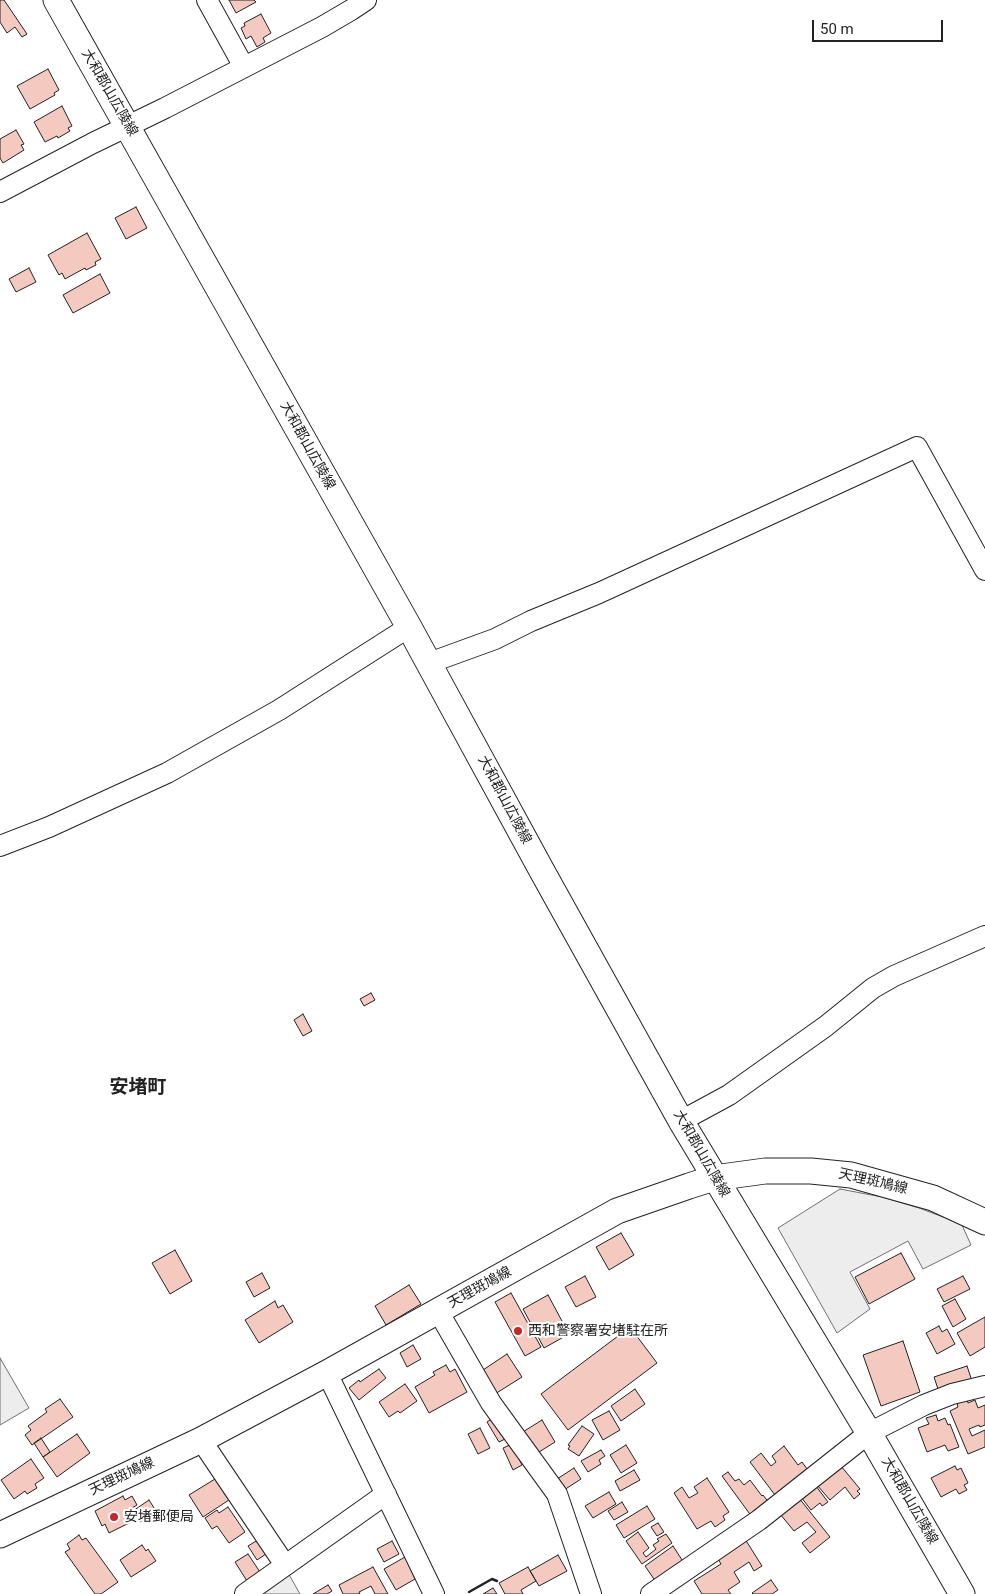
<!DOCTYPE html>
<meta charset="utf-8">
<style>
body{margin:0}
#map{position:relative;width:985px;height:1594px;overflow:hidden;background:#fff;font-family:Roboto,sans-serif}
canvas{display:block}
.scale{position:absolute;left:812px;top:20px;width:131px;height:22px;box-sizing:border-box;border:2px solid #222;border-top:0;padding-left:6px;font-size:15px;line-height:18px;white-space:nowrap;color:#222;-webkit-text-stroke:4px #fff;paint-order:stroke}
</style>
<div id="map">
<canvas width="985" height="1594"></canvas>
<div class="scale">50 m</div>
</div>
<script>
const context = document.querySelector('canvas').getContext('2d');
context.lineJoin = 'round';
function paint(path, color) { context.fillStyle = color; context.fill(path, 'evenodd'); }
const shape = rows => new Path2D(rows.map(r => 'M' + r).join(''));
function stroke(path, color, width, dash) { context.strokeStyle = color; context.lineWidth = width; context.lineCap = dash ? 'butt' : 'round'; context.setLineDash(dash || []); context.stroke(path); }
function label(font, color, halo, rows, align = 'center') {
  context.font = font + ' Roboto,"Noto Sans JP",sans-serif'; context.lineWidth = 4; context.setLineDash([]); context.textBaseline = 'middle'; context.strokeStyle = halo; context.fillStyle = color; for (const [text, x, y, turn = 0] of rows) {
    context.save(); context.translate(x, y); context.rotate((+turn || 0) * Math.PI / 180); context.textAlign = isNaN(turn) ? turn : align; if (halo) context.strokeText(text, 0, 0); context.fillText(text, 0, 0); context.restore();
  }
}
const parking = shape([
 [840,1189,882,1197,919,1208,954,1221,962,1225,971,1245,923,1269,908,1241,850,1272,870,1309,837,1333,778,1228,840,1189],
 [0,1358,29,1408,0,1425,0,1358],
 [287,1571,300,1594,255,1594,287,1571]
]);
paint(parking, '#ededed');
stroke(parking, '#6f6f6f', 1);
const building = shape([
 [0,0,4,0,27,34,22,37,15,27,7,33,0,22,0,0],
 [229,0,254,0,256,2,236,13,229,0],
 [261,14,271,33,263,38,265,42,257,47,251,36,246,39,241,28,245,26,244,23,261,14],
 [48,69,59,90,54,93,55,95,30,109,17,86,48,69],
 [62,106,72,126,68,128,70,131,58,138,57,136,45,142,34,122,62,106],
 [16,130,24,144,21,145,24,150,3,163,0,158,0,139,16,130],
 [136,207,147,228,126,239,115,218,136,207],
 [87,233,101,259,95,262,96,265,86,270,85,268,65,279,62,273,59,275,48,255,87,233],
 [29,268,36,282,16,292,9,279,29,268],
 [100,274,110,293,73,313,63,295,100,274],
 [371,993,375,1000,364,1006,360,999,371,993],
 [303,1014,312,1031,303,1036,294,1020,303,1014],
 [621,1233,634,1255,609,1270,596,1247,621,1233],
 [175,1250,192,1281,170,1294,152,1263,175,1250],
 [901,1253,915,1279,869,1304,855,1277,901,1253],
 [262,1273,270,1288,254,1297,246,1282,262,1273],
 [585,1276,596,1297,576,1307,565,1287,585,1276],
 [963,1276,970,1289,944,1302,937,1289,963,1276],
 [409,1285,421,1304,386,1325,375,1306,409,1285],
 [511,1293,541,1347,525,1356,495,1302,511,1293],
 [548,1295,569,1334,544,1348,523,1309,548,1295],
 [955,1299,966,1319,953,1327,942,1306,955,1299],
 [275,1301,278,1308,283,1305,293,1322,259,1343,245,1320,275,1301],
 [985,1317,985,1347,970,1356,957,1333,985,1317],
 [939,1326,942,1332,947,1329,955,1344,937,1354,926,1333,939,1326],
 [630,1327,657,1363,568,1430,541,1394,630,1327],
 [903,1341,920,1392,881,1406,863,1355,903,1341],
 [413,1345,421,1359,407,1367,400,1353,413,1345],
 [507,1354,522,1377,495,1394,480,1372,507,1354],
 [446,1365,450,1372,455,1369,467,1392,429,1413,415,1387,435,1375,433,1372,446,1365],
 [967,1366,972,1381,939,1392,934,1377,967,1366],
 [379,1369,386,1378,359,1400,349,1388,359,1380,360,1382,379,1369],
 [405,1384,417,1401,400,1413,398,1411,389,1417,379,1402,405,1384],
 [635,1389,645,1404,621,1421,611,1406,635,1389],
 [60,1399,73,1417,32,1445,25,1435,31,1430,28,1426,47,1412,45,1409,60,1399],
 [967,1399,968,1403,975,1400,978,1408,985,1405,985,1425,980,1427,979,1425,969,1429,972,1436,985,1430,985,1447,968,1454,950,1411,958,1407,957,1403,967,1399],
 [609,1411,620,1430,603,1440,592,1420,609,1411],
 [936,1415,938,1421,945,1418,948,1425,950,1424,959,1447,948,1451,945,1445,927,1452,918,1428,929,1424,926,1418,936,1415],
 [493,1418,505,1439,499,1442,487,1422,493,1418],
 [542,1420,555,1442,531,1457,518,1435,542,1420],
 [582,1426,594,1434,579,1456,568,1449,570,1446,568,1445,582,1426],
 [480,1428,490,1448,478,1454,468,1434,480,1428],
 [77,1434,90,1453,57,1477,43,1457,77,1434],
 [41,1438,50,1452,43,1457,34,1443,41,1438],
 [512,1444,522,1465,513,1470,503,1448,512,1444],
 [626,1445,637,1463,621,1473,610,1455,626,1445],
 [784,1446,798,1465,802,1462,807,1469,775,1495,750,1462,761,1453,771,1466,776,1462,772,1456,784,1446],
 [601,1450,605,1456,599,1460,601,1464,588,1472,581,1461,601,1450],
 [31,1459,44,1478,35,1484,37,1488,27,1494,25,1491,14,1499,1,1480,31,1459],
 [841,1466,860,1489,857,1491,860,1494,854,1499,845,1487,830,1500,817,1485,841,1466],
 [955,1466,957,1470,961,1468,968,1483,964,1485,967,1490,959,1494,956,1489,941,1497,931,1478,955,1466],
 [574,1468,581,1479,564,1490,557,1479,574,1468],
 [634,1470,640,1480,620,1491,615,1481,634,1470],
 [728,1472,735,1481,739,1479,744,1485,750,1480,762,1496,763,1495,770,1504,752,1517,722,1476,728,1472],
 [707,1478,729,1512,723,1516,725,1520,715,1527,711,1521,697,1529,674,1493,682,1487,689,1498,698,1493,694,1487,707,1478],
 [215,1479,229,1500,203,1517,189,1495,215,1479],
 [816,1486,828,1502,822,1506,820,1503,811,1510,801,1497,816,1486],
 [609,1492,616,1504,593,1518,585,1506,609,1492],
 [123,1496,125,1500,132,1496,137,1505,130,1509,131,1511,129,1512,133,1521,109,1533,105,1524,102,1526,95,1511,123,1496],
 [799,1498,830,1537,810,1553,802,1543,816,1532,807,1522,794,1531,780,1514,799,1498],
 [149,1500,156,1511,140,1522,133,1511,149,1500],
 [622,1502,628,1512,614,1520,608,1511,622,1502],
 [647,1506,655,1519,624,1538,616,1525,647,1506],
 [228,1507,245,1532,229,1543,217,1526,212,1529,205,1518,217,1510,219,1513,228,1507],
 [658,1523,664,1532,657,1536,651,1527,658,1523],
 [638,1532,649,1548,643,1553,646,1557,656,1549,653,1545,659,1541,657,1539,666,1534,672,1543,642,1564,626,1541,638,1532],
 [79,1535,82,1540,86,1538,118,1582,101,1594,95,1594,65,1552,70,1549,67,1544,79,1535],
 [261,1538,269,1552,257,1560,248,1546,261,1538],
 [745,1539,762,1566,754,1571,749,1562,734,1572,740,1582,728,1590,731,1594,702,1594,694,1581,721,1564,717,1557,745,1539],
 [392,1541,399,1554,384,1562,377,1549,392,1541],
 [142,1545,146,1551,148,1549,156,1561,131,1577,120,1560,142,1545],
 [673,1546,684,1563,656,1582,645,1566,673,1546],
 [248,1554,260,1572,247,1581,235,1562,248,1554],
 [558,1555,567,1571,539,1586,530,1571,558,1555],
 [405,1557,415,1579,396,1590,384,1569,405,1557],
 [373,1567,388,1594,375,1594,371,1586,359,1592,360,1594,343,1594,339,1585,373,1567],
 [528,1567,536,1581,521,1590,523,1594,505,1594,499,1583,528,1567],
 [771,1580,778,1590,772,1594,753,1594,752,1593,771,1580],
 [328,1585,332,1591,327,1594,313,1594,328,1585],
 [493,1588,497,1594,483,1594,493,1588]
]);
paint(building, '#f3c9c0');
stroke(building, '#222', 1);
const minor = shape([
 [207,0,244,67],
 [0,192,93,143,165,108,322,27,351,10,366,0],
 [429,663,495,639,531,621,599,593,917,447,985,570],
 [0,846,49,827,167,773,279,710,409,627],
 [681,1121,729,1095,826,1026,873,988,894,976,985,936],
 [438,1311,491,1403,557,1494,591,1594],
 [327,1373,434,1594],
 [201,1440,285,1565],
 [245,1594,386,1494],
 [651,1594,759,1520,869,1433,924,1405,952,1394,985,1386]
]);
const major = shape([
 [56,0,409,627,542,871,681,1121,869,1433,962,1594],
 [0,1535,201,1440,327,1373,617,1211,689,1186,714,1178,765,1171,811,1171,851,1175,933,1198,985,1222]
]);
stroke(minor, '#222', 22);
stroke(major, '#222', 27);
stroke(minor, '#fff', 20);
stroke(major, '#fff', 25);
stroke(shape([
 [469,1592,492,1579,497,1581]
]), '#222', 2.5);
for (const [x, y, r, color] of [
 [518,1331,5,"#c62828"],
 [114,1517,5,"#c62828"]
]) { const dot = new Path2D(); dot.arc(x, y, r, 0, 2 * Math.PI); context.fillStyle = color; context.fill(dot); stroke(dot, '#fff', 2); }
label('14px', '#222', '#fff', [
 ["大和郡山広陵線",109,93,60],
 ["大和郡山広陵線",307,446,61],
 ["大和郡山広陵線",504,800,62],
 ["大和郡山広陵線",701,1154,60],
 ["天理斑鳩線",873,1182,13],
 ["天理斑鳩線",480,1288,-29],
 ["天理斑鳩線",122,1477,-25],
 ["大和郡山広陵線",909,1501,60]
]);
label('14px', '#222', '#fff', [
 ["西和警察署安堵駐在所",528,1331],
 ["安堵郵便局",124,1517]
], 'left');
label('bold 19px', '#222', '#fff', [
 ["安堵町",138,1088]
]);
</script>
